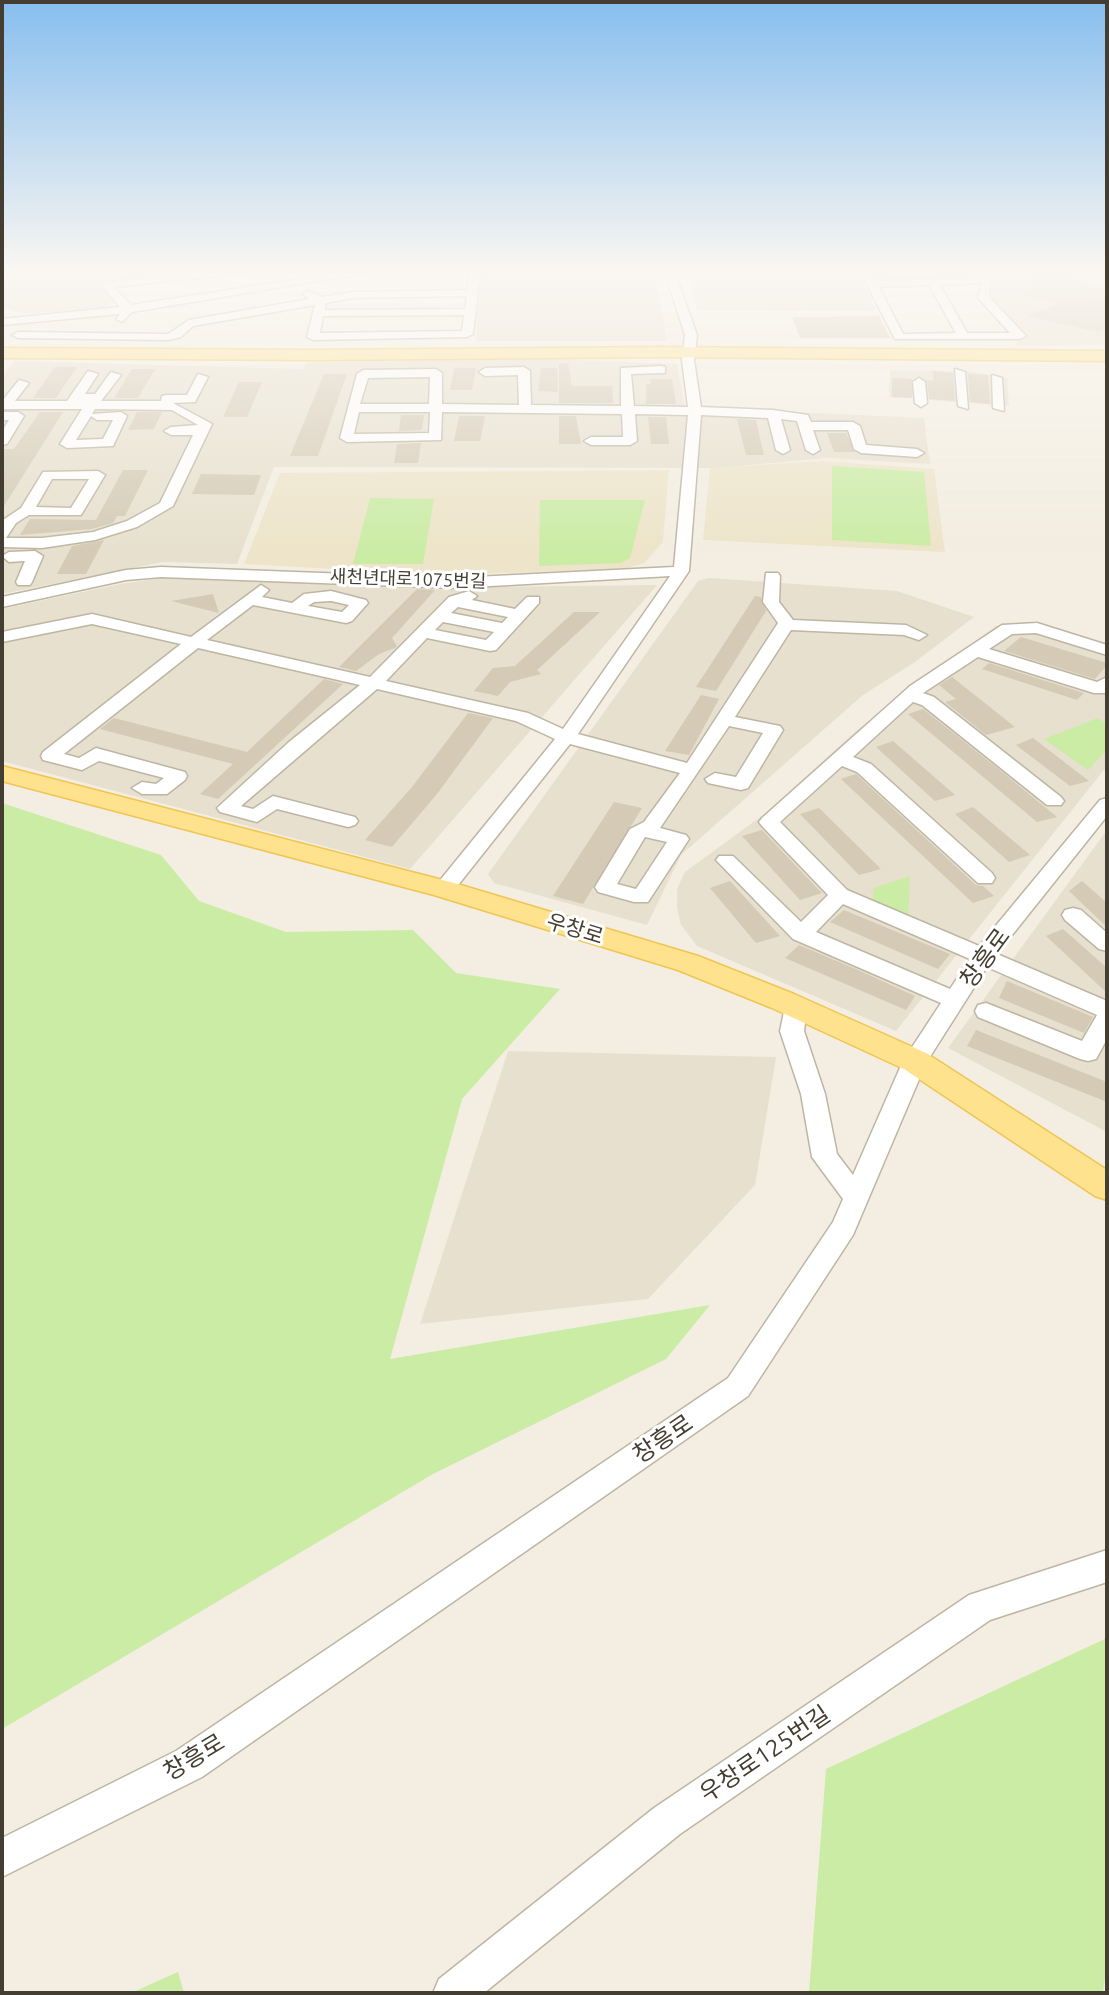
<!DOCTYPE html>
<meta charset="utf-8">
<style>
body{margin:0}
#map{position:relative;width:1109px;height:1995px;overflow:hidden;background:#f3eee1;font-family:Ubuntu,sans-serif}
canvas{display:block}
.frame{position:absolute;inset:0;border:4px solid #443d31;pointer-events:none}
</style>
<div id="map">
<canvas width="1109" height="1995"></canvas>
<div class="frame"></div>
</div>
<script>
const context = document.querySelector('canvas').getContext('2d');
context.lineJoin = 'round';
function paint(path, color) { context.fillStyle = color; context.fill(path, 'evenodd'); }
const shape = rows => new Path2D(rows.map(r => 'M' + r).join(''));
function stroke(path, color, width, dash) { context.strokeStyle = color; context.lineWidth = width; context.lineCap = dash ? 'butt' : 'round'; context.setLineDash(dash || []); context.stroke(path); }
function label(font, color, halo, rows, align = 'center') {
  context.font = font + ' Ubuntu,"Noto Sans KR",sans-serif'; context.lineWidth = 6; context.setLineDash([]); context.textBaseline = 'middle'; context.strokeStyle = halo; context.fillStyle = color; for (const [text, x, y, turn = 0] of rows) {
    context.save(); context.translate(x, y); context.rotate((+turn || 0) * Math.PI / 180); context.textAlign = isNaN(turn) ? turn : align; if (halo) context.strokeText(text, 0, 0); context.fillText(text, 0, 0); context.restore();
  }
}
paint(shape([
 [57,273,218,273,104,283,115,299,104,308,26,314,2,308,2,286],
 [480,273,655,273,667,341,476,341],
 [688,273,858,273,876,311,697,310],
 [996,273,1107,273,1107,345,1015,346,1020,336,983,298,987,280],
 [525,358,677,364,685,407,924,418,930,464,828,458,716,468,274,467,237,564,163,562,2,594,2,376,15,361,304,369,306,363],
 [890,370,966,371,1007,378,1009,406,889,397],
 [193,574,483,587,657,585,410,869,2,761,2,609,120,584],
 [709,578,897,591,974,617,915,662,863,695,681,855,647,925,494,883,488,874,698,581],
 [1027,622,1107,646,1107,766,896,1031,697,946,681,925,677,908,677,889,685,872,763,815,857,730,996,626],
 [1107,830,1107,1132,948,1048],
 [508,1051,776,1057,755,1185,648,1299,420,1324]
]), '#e7e0ce');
paint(shape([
 [866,273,996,273,987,280,873,284],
 [822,461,934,469,945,552,703,540,710,468],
 [669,470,663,542,644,563,624,569,444,575,244,564,280,473]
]), '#ede4c9');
paint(shape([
 [832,466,924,472,931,546,832,540],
 [370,498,434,499,423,564,353,564],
 [540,500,645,500,630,558,621,563,539,566],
 [1098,718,1107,724,1107,750,1088,770,1044,739],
 [2,803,161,855,199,901,286,932,413,930,456,973,560,989,462,1099,390,1359,710,1305,666,1359,433,1474,2,1729],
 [910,876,908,918,872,903,874,888],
 [1107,1638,1107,1961,1103,1993,809,1993,826,1769],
 [178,1972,184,1993,131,1993]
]), '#caeca5');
paint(shape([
 [1051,273,1107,289,1107,329,1098,332,1028,316,1057,304,1019,293,1037,286,1024,283],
 [879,316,890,338,800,338,792,317],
 [568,363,572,386,612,386,613,403,559,403,559,364],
 [55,367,77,367,56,398,33,398],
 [454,368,476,368,472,390,450,390],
 [541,368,557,368,558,392,538,391],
 [132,369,155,369,138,398,114,398],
 [933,371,953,373,955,401,929,399,927,380,933,381],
 [324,374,347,374,318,456,290,456],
 [968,374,988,375,990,404,970,402],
 [892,378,912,379,912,398,892,397],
 [650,379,672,379,676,404,646,404,646,384,651,384],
 [239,382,262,382,247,417,223,417],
 [40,412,63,412,2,509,2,449,14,449],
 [137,412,162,412,154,429,128,430],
 [401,415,424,415,422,430,399,431],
 [459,416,485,416,480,441,454,441],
 [559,416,576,416,581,444,559,444],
 [648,417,666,417,669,444,651,444],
 [737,419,756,420,764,455,746,455],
 [827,433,846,433,855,452,834,452],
 [421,443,418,463,394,463,397,444],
 [123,470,148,470,125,516,117,516,113,523,92,529,20,535,30,519,96,520],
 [201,474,261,475,254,495,192,494],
 [104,540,86,574,57,574,72,546],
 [417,589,435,590,392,638,397,646,395,648,379,654,356,671,339,667],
 [213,594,219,613,171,601],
 [755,596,761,597,766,611,716,691,696,687],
 [574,612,600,612,537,670,541,674,510,682,498,696,474,691,493,668,515,666],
 [1021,637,1107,663,1107,665,1095,679,1004,651],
 [989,663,1084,693,1077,700,982,669],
 [952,677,1015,727,986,735,945,702,956,699,939,685],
 [324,679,343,684,218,799,200,794,233,764,100,729,114,718,247,752],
 [701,695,719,699,689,755,665,751],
 [923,709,1001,771,1057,817,1037,822,908,714],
 [468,713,493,718,437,794,392,847,365,840,412,787],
 [1033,738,1089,781,1070,786,1016,745],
 [893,741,955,795,935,801,876,747],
 [856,774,976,885,983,886,994,896,973,903,841,779],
 [614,802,642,808,583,904,553,896],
 [973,807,1030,855,1009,862,955,814],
 [819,808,881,869,859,875,800,814],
 [762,830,816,887,822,893,800,900,742,836],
 [730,881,780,936,756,943,710,888],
 [1082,881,1107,903,1107,927,1069,891],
 [844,910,950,954,938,969,830,922],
 [1063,929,1107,968,1107,993,1046,936],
 [799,945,858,970,915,996,906,1010,785,958],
 [1007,981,1093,1017,1084,1033,999,998],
 [976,1030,1107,1082,1107,1102,967,1046]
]), '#d4cab5');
const minor = shape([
 [22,273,42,273,2,284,2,278,22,273],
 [198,273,244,273,114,287,131,305,339,273,366,273,132,312,122,322,116,319,120,314,2,325,2,319,120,307,102,286,106,282,198,273],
 [470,273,480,273,473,334,467,337,313,340,307,337,315,305,193,326,181,337,168,340,18,338,12,335,18,332,168,334,189,320,309,299,303,294,308,291,322,297,352,292,467,290,470,273],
 [467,296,465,309,325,310,326,303,352,298,467,296],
 [464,315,462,331,320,333,323,316,464,315],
 [665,273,675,273,697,335,694,360,701,407,773,410,808,415,811,422,853,422,860,426,866,445,917,449,924,453,917,457,861,453,854,449,848,430,813,430,820,450,813,454,806,450,797,421,781,419,790,450,783,454,776,450,768,418,701,415,689,571,578,734,687,763,778,623,763,602,766,573,778,573,780,576,779,602,793,620,906,625,927,635,919,640,904,635,791,630,735,717,780,726,783,730,748,788,741,790,708,783,705,779,715,773,736,777,763,733,729,726,660,828,686,835,689,839,648,902,634,902,598,892,595,887,630,829,644,822,680,773,570,744,451,894,437,894,434,889,437,884,555,739,516,721,377,689,241,806,253,809,273,796,355,817,358,821,355,825,348,827,277,809,257,822,220,812,217,808,289,742,360,685,198,648,64,754,79,758,96,748,185,772,187,776,185,780,167,794,142,794,132,788,142,782,156,784,164,778,99,761,82,770,43,760,41,756,43,752,181,644,92,624,2,642,2,632,92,614,191,637,261,585,269,590,262,597,292,603,304,594,331,591,366,600,368,603,352,621,346,623,253,605,207,640,370,677,449,597,469,591,477,596,472,600,515,609,527,597,539,597,539,603,496,650,490,651,427,638,386,681,528,713,563,729,670,576,455,588,161,577,126,580,2,607,2,597,126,570,161,567,455,578,674,567,688,415,635,414,637,441,630,445,591,445,584,441,591,437,623,437,622,414,442,412,441,440,347,442,340,438,357,374,363,370,436,369,442,373,442,404,519,405,518,375,485,376,479,372,485,368,524,367,530,371,531,405,621,406,621,368,661,366,665,367,665,373,631,374,634,406,688,407,682,360,685,335,665,273],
 [430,377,429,404,360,404,368,378,430,377],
 [359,412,430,412,429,433,354,434,359,412],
 [331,601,349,605,342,612,308,606,314,602,331,601],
 [458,607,508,617,502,623,451,613,458,607],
 [443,622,494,632,486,640,435,630,443,622],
 [645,837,667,842,636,889,617,884,645,837],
 [861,273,871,273,875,281,991,278,989,297,1026,336,1020,339,895,339,861,273],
 [981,283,978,298,1010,333,967,333,940,285,981,283],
 [929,285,956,333,903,334,879,287,929,285],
 [955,369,965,372,968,409,958,406,955,369],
 [88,371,98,374,85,394,95,394,111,372,121,375,101,401,161,401,162,396,166,395,187,395,198,374,208,377,195,402,173,403,212,424,173,506,137,527,95,540,42,548,2,547,3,520,21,508,43,472,98,471,105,475,81,515,29,515,16,523,6,538,42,538,93,532,127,521,160,503,193,435,171,435,164,431,171,427,198,425,172,410,95,409,92,414,121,412,127,416,113,446,67,448,60,444,82,409,2,409,2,401,19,380,29,383,15,401,67,401,88,371],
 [91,416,97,420,113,420,103,439,76,440,91,416],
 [52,479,89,479,71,508,36,507,52,479],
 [992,375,1002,378,1004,411,993,408,992,375],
 [919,378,925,382,927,403,921,407,915,403,913,382,919,378],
 [2,412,18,412,24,416,7,444,2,445,2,431,9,420,2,420,2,412],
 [35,551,43,556,32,582,30,585,18,585,16,582,25,561,9,562,2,556,9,552,35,551],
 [1037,623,1107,645,1107,655,1036,633,1012,634,989,649,1097,682,1107,677,1106,693,1094,693,978,657,923,693,934,697,1061,797,1064,801,1061,805,1047,805,922,705,913,702,853,757,871,764,992,873,995,878,992,883,978,883,857,772,842,766,780,822,847,890,979,946,1100,800,1107,798,1107,816,997,954,1107,1001,1107,1039,1096,1059,1088,1061,1080,1059,978,1017,975,1011,978,1005,986,1003,1082,1041,1097,1015,987,967,926,1063,853,1235,748,1396,202,1777,2,1877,2,1838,176,1751,728,1378,833,1222,843,1199,812,1157,801,1094,780,1031,785,1007,788,1001,796,999,804,1001,807,1007,804,1031,825,1094,837,1154,853,1175,903,1061,941,1003,793,939,716,860,719,856,733,856,801,922,828,895,762,826,759,822,762,818,910,686,1002,625,1037,623],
 [843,904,970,959,950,989,816,932,843,904],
 [1073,908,1081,910,1107,933,1107,951,1099,949,1065,920,1062,915,1065,910,1073,908],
 [1107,1550,1107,1582,990,1620,680,1834,484,1993,433,1993,439,1979,654,1808,969,1595,1107,1550]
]);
const major = shape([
 [662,347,1107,351,1107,361,662,357,317,360,2,358,2,348,317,350,662,347],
 [2,766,454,883,698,956,794,994,926,1053,1107,1170,1107,1200,1095,1196,904,1069,772,1008,678,970,434,895,2,781,2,766]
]);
stroke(minor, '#beb6a3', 3);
stroke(major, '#efc553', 3);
paint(minor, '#fff');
paint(major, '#ffe28e');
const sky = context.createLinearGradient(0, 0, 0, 553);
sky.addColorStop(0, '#87beee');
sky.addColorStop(0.49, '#faf7f2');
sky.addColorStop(1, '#faf7f200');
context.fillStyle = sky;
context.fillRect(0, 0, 1109, 553);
label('18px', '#443d31', '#fff', [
 ["새천년대로1075번길",408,579,2]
]);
label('21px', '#443d31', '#fff', [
 ["우창로",575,929,17]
]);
label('24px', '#443d31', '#fff', [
 ["창흥로",985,958,-54],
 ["창흥로",663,1439,-34],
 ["우창로125번길",765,1754,-34],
 ["창흥로",194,1757,-31]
]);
</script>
